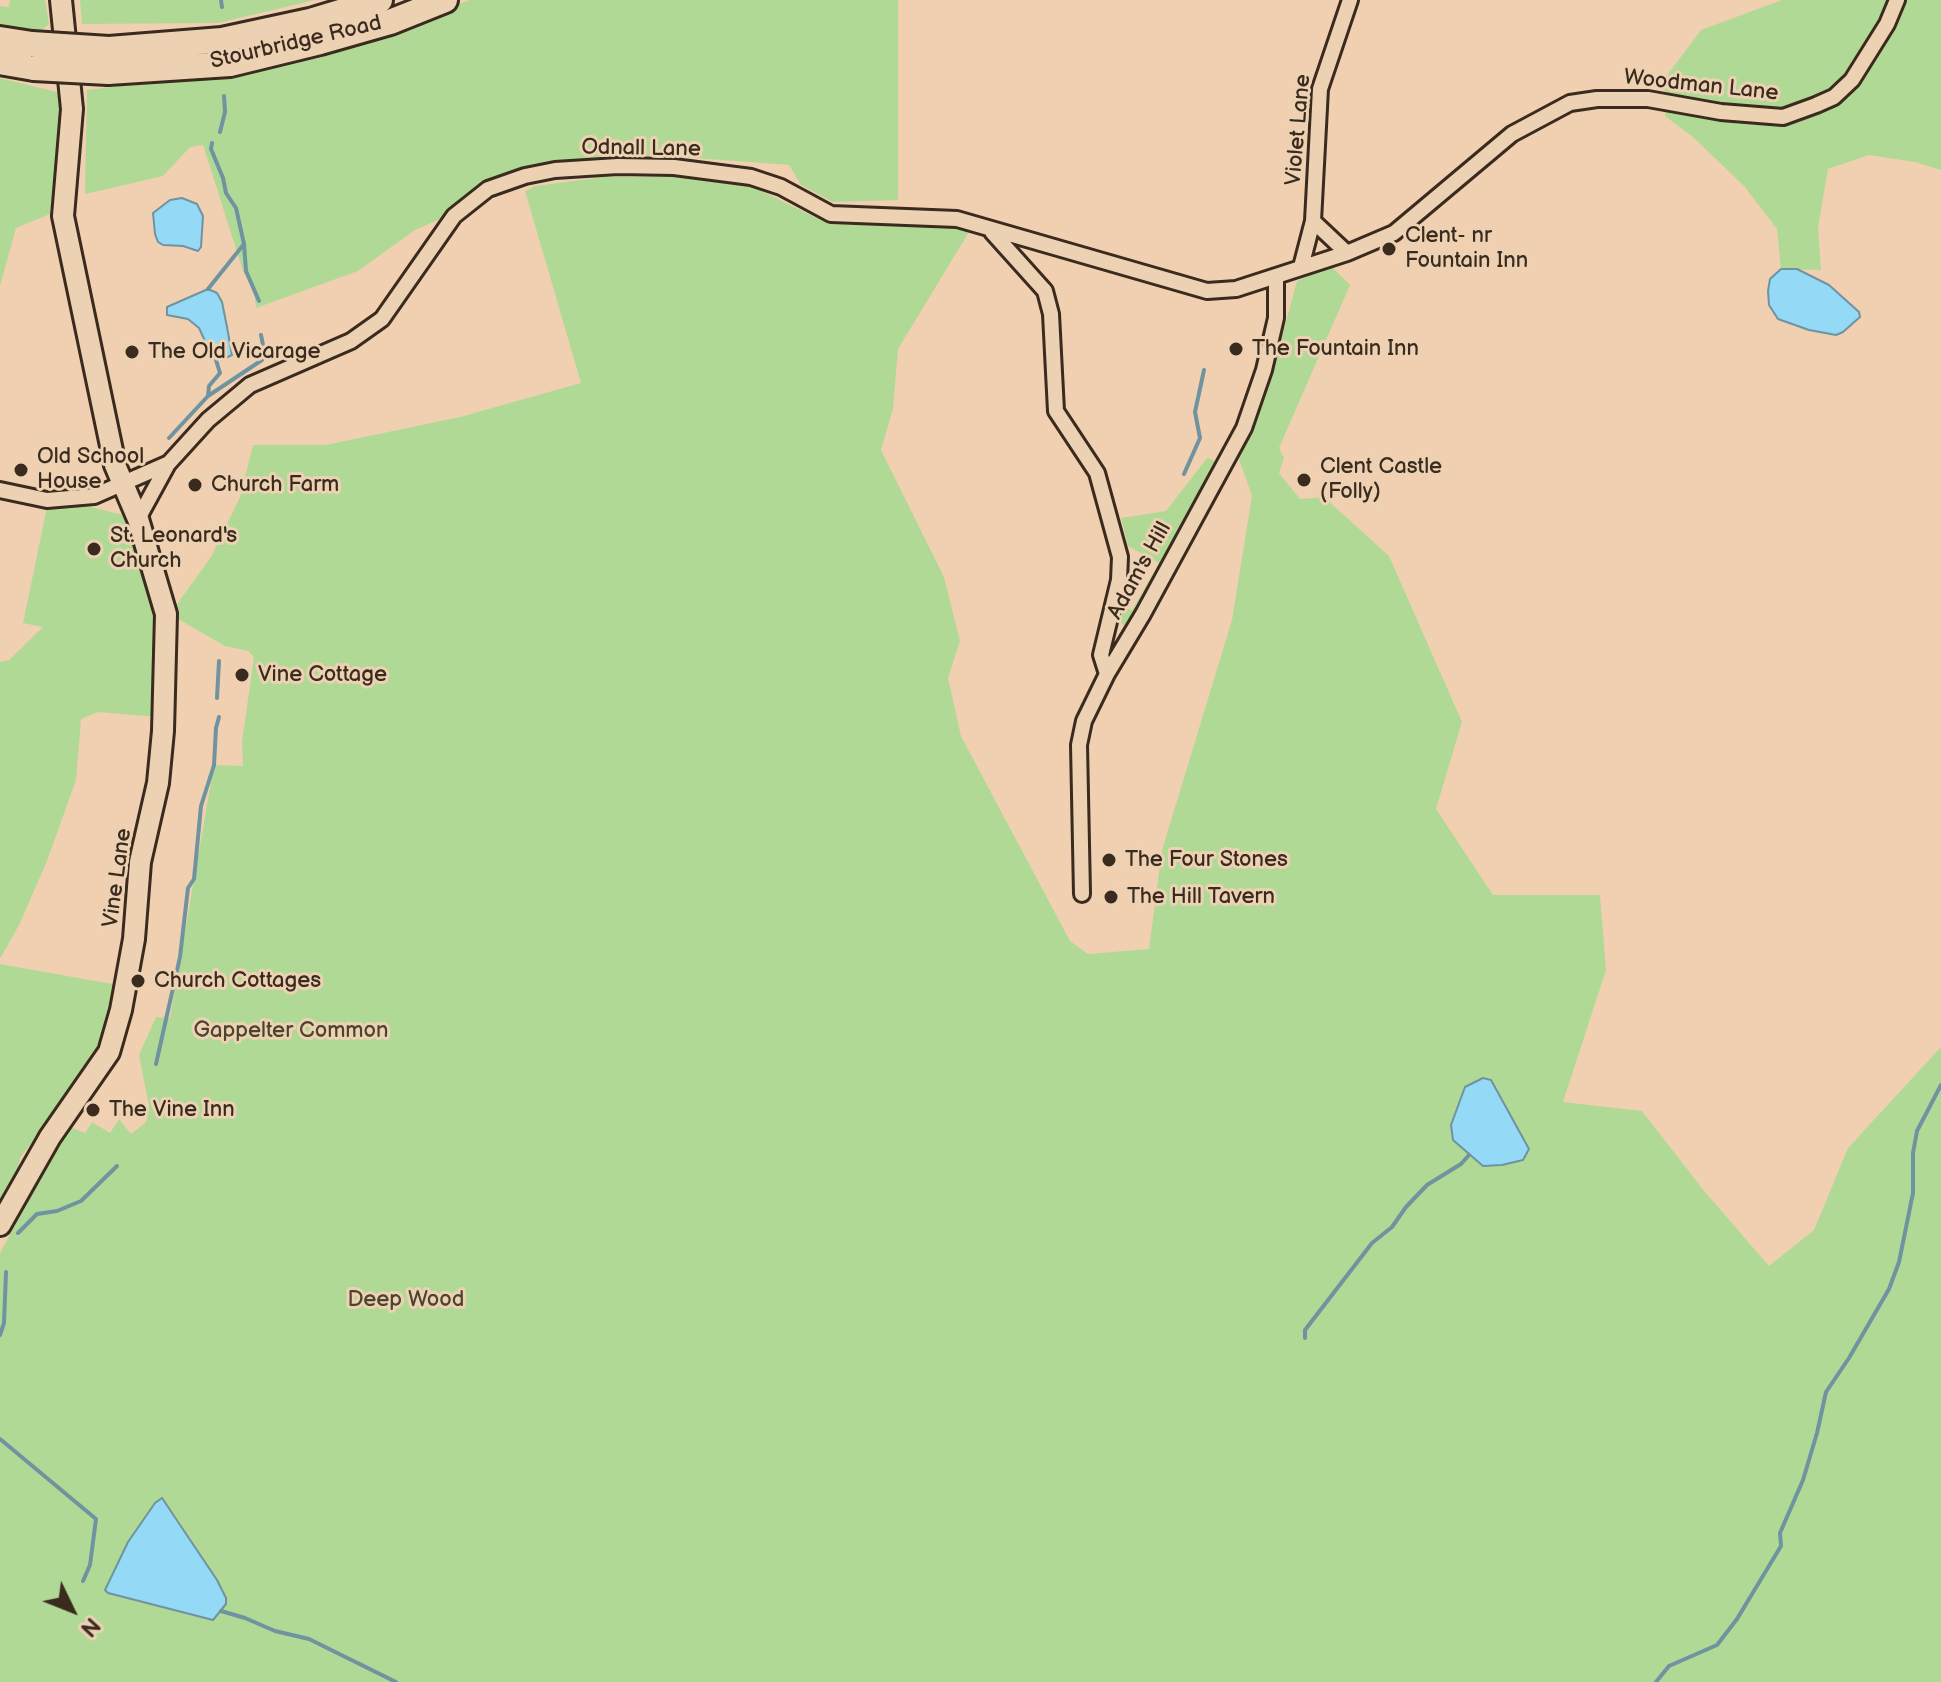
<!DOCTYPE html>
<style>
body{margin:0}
#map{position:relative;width:1941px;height:1682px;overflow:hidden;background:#f1d0b1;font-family:"Balsamiq Sans",sans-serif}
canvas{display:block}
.north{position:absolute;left:32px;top:1570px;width:80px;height:80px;-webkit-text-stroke:6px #ecd2b3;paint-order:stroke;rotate:133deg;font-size:22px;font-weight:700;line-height:32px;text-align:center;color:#3b2a1e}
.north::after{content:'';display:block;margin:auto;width:28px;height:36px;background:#3b2a1e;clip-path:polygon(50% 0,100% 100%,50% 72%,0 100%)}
</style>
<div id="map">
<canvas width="1941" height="1682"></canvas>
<div class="north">N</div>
</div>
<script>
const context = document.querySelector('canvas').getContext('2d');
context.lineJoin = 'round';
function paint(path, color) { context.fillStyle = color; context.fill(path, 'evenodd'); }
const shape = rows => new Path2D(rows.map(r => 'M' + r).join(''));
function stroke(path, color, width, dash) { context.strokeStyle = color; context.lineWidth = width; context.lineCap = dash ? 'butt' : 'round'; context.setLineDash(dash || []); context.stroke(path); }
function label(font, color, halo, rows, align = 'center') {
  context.font = font + ' "Balsamiq Sans",sans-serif'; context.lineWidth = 6; context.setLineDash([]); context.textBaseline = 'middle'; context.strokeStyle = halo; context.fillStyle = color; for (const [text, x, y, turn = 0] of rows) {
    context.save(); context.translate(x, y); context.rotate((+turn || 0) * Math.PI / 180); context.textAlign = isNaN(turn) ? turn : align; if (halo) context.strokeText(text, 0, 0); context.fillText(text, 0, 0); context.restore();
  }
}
paint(shape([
 [10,0,45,0,49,24,39,32,0,24,0,6,9,7],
 [80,0,315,0,218,23,82,24],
 [470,0,898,0,898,200,833,202,801,185,789,165,655,155,572,161,508,173,480,187,440,219,415,230,358,271,256,308,254,291,243,271,203,145,190,147,163,176,85,194,87,90,285,65],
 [1782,0,1891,0,1848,76,1800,107,1779,112,1738,107,1671,94,1662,90,1662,82,1701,30],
 [1903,0,1941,0,1941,170,1915,162,1869,155,1828,169,1818,227,1821,270,1781,269,1777,229,1744,186,1694,138,1665,116,1665,108,1811,113,1863,76,1892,25],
 [0,78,57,92,63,113,50,214,16,228,0,286],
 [604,177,674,177,749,185,829,224,962,228,969,232,898,349,893,409,881,450,944,577,960,641,948,678,961,736,1070,941,1088,954,1149,949,1162,850,1232,620,1252,496,1239,459,1266,395,1297,281,1330,265,1350,285,1279,448,1284,458,1279,473,1300,499,1324,497,1389,556,1462,722,1436,809,1493,895,1600,895,1606,970,1563,1102,1642,1111,1705,1192,1769,1266,1814,1230,1848,1148,1941,1047,1941,1682,0,1682,0,1253,9,1236,11,1222,65,1125,85,1133,92,1122,110,1133,119,1119,131,1134,146,1122,149,1106,139,1055,156,1017,170,1018,214,765,243,766,242,742,254,657,248,651,225,646,173,616,172,611,211,557,240,497,253,445,326,445,460,417,581,383,525,191,535,186],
 [155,1503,176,1517,217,1580,213,1620,136,1599,121,1557],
 [1207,458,1220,463,1160,563,1164,567,1130,624,1123,625,1116,616,1117,605,1132,610,1159,563,1128,546,1121,518,1166,511],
 [47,507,91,507,127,516,149,572,157,625,157,717,98,712,81,719,76,780,47,861,20,923,0,959,0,662,9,660,43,627,23,623],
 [0,964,118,985,101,1049,20,1158,17,1177,0,1204]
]), '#b1d996');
const water = shape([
 [182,198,197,204,203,216,201,247,198,251,183,246,163,245,158,242,155,234,153,213,170,200,182,198],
 [1781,269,1797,269,1829,285,1859,312,1860,317,1843,332,1836,335,1809,330,1778,319,1769,305,1768,291,1770,279,1781,269],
 [208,289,217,293,222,302,227,327,232,355,221,360,216,360,211,354,199,328,188,319,167,315,167,307,208,289],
 [1483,1078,1491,1080,1529,1149,1523,1160,1502,1165,1483,1166,1453,1140,1451,1125,1465,1087,1483,1078],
 [162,1498,217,1580,226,1598,226,1604,213,1620,108,1593,105,1590,128,1542,155,1503,162,1498]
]);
paint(water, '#94d9f6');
stroke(water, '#7093a0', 2);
stroke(shape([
 [221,0,222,7],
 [220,132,225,112,224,96],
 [212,143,211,149,223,178,226,193,236,208,244,244,246,271,259,301],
 [208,289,244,244],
 [208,396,209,386,220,373,216,360],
 [169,438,208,396,262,360,264,350,261,335],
 [1184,474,1200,438,1195,412,1204,370],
 [217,698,219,661],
 [156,1064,180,957,188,888,194,879,201,806,214,765,216,728,219,717],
 [18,1233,37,1214,57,1211,81,1201,117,1166],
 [0,1335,4,1323,6,1272],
 [1305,1338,1305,1330,1372,1243,1392,1227,1406,1207,1427,1185,1461,1164,1469,1155],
 [0,1439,96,1519,90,1565,83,1581],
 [221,1611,245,1618,275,1631,309,1639,396,1682],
 [1656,1682,1669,1666,1717,1645,1737,1619,1781,1546,1780,1533,1803,1480,1817,1433,1826,1392,1849,1358,1889,1289,1899,1262,1913,1193,1913,1153,1917,1131,1941,1085]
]), '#7093a0', 4);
const street = shape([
 [1313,221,1347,253],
 [992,232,1045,291,1051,314,1056,411,1097,473,1120,557,1119,580,1101,655,1107,674],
 [1301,267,1313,221,1320,89,1350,0],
 [0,490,47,500,94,496,167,464],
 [138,519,168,464,208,420,250,385,351,341,382,319,454,216,488,189,525,176,555,170,618,166,674,167,751,177,781,187,831,214,957,219,1207,291,1236,289,1347,253,1394,233,1512,134,1570,103,1597,99,1648,99,1721,112,1783,117,1816,105,1834,97,1852,80,1887,24,1897,0],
 [1082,894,1079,745,1084,721,1107,674,1143,614,1244,428,1264,370,1276,318,1276,277]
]);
const secondary = shape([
 [0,1225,50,1137,109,1052,121,1010,134,939,140,862,158,783,163,731,166,614,138,519,115,465,63,216,72,109,61,0]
]);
const highway = shape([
 [0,39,32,44],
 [109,49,222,40,310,21,380,0],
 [0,62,34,68],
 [108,72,230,64,320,42,390,22,445,0]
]);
stroke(street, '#3b2a1e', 20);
stroke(secondary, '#3b2a1e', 26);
stroke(highway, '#3b2a1e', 30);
stroke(street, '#ecd2b3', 14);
stroke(secondary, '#ecd2b3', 20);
stroke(highway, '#ecd2b3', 24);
const highwayBridge = shape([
 [32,44,109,49],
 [34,68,108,72]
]);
stroke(highwayBridge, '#3b2a1e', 30, []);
stroke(highwayBridge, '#ecd2b3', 24);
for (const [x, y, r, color] of [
 [1389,249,8,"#3b2a1e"],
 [1236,349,8,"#3b2a1e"],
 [132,352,8,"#3b2a1e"],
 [21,470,8,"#3b2a1e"],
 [1304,480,8,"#3b2a1e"],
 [195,485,8,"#3b2a1e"],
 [94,549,8,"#3b2a1e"],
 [242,675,8,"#3b2a1e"],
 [1109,860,8,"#3b2a1e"],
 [1111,897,8,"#3b2a1e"],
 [138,981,8,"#3b2a1e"],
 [93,1110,8,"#3b2a1e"]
]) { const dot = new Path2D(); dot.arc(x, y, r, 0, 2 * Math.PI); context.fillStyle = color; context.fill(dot); stroke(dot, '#ecd2b3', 3); }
label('22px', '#3b2a1e', '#ecd2b3', [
 ["Stourbridge Road",296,43,-13],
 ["Woodman Lane",1701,86,6],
 ["Violet Lane",1299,130,-85],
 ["Odnall Lane",641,149,1],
 ["Adam's Hill",1140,571,-61],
 ["Vine Lane",118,878,-82]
]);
label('22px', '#3b2a1e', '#ecd2b3', [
 ["Clent- nr",1405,236],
 ["Fountain Inn",1405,261],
 ["The Fountain Inn",1252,349],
 ["The Old Vicarage",148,352],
 ["Old School",37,457],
 ["House",37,482],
 ["Clent Castle",1320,467],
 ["(Folly)",1320,492],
 ["Church Farm",211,485],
 ["St. Leonard's",110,536],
 ["Church",110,561],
 ["Vine Cottage",258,675],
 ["The Four Stones",1125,860],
 ["The Hill Tavern",1127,897],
 ["Church Cottages",154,981],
 ["The Vine Inn",109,1110]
], 'left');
label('22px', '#4d4430', '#ecd2b3', [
 ["Gappelter Common",291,1031],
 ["Deep Wood",406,1300]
]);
</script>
